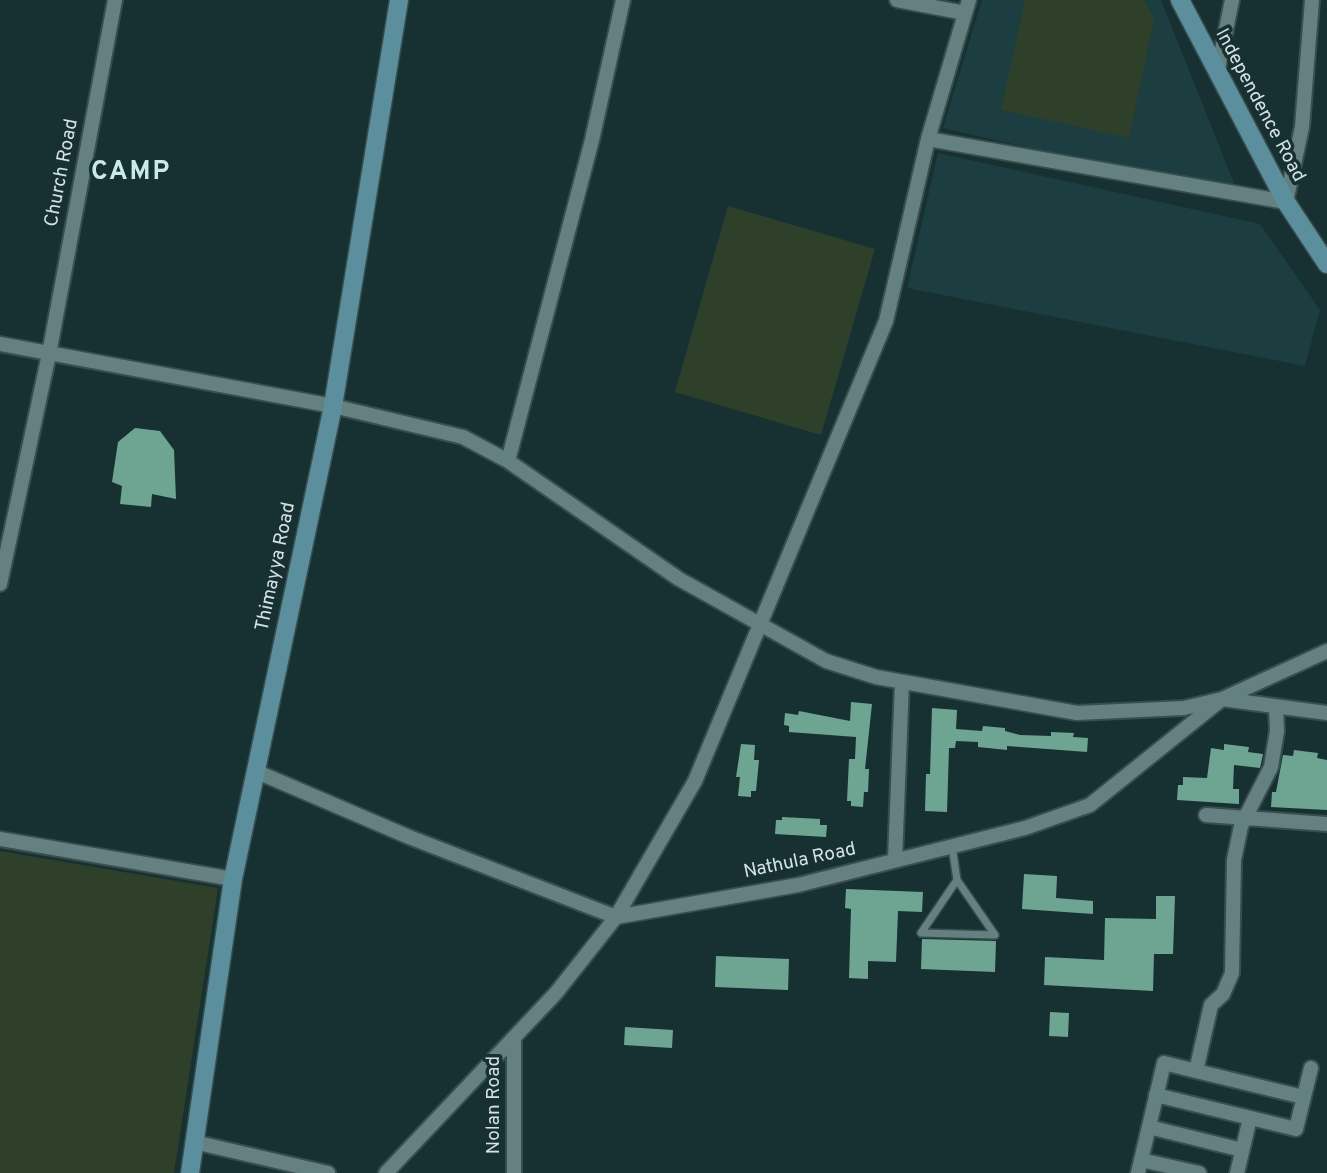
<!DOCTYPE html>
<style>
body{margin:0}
canvas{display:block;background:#173031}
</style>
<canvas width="1327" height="1173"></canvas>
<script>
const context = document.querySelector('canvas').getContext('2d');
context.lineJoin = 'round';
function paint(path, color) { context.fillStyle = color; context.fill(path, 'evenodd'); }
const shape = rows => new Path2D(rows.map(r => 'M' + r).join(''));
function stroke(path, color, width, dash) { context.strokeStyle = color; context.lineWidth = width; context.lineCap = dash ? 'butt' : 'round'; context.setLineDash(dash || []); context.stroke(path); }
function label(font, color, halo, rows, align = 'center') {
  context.font = font + ' Overpass,sans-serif'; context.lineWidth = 7; context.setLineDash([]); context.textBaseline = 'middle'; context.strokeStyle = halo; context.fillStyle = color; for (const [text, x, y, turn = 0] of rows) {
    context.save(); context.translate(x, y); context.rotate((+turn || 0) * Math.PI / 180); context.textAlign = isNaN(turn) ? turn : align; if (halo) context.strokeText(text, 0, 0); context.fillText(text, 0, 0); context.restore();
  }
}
paint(shape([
 [982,0,1161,0,1239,196,943,128],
 [938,153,1260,224,1320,310,1305,366,907,288]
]), '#1c3e40');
paint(shape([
 [1025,0,1144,0,1154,19,1129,138,1001,110],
 [728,206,875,249,821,435,675,392],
 [0,851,218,888,174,1173,0,1173]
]), '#2e3f2a');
paint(shape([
 [135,428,160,431,174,450,176,499,152,494,151,507,120,504,122,486,112,482,118,442],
 [851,702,872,704,865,769,869,769,868,792,864,792,863,807,851,806,851,801,847,801,849,759,855,759,856,737,789,732,789,726,784,725,785,713,798,715,799,711,850,721],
 [932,708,957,710,956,729,982,731,983,726,1005,728,1005,731,1020,735,1051,736,1051,732,1074,733,1073,737,1088,738,1087,752,1007,746,1007,750,978,747,978,742,956,741,955,748,949,748,947,812,925,811,926,774,930,774],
 [741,744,755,745,754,760,759,760,756,791,751,791,751,797,738,796,740,777,736,777],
 [1224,744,1249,747,1248,752,1263,754,1260,768,1234,765,1233,789,1239,789,1239,804,1177,800,1178,785,1183,785,1183,777,1207,778,1211,748,1224,750],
 [1294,750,1318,753,1317,758,1327,760,1327,810,1271,807,1272,792,1276,792,1283,755,1293,756],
 [782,817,820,819,820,825,827,825,826,837,775,834,776,820,782,820],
 [1024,874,1057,876,1056,898,1093,901,1093,914,1022,909],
 [846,889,923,892,922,912,898,911,896,962,868,961,868,979,849,978,851,909,845,908],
 [1156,896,1175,896,1173,954,1154,954,1153,991,1044,985,1045,957,1104,960,1105,918,1156,919],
 [922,939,996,941,995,972,921,969],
 [716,956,789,959,788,990,715,987],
 [1050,1012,1069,1013,1068,1037,1049,1036],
 [625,1027,673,1030,672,1048,624,1045]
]), '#6ea592');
const lane = shape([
 [952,846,957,880,921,933,995,935,957,880]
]);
const street = shape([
 [897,0,965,13],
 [1217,74,1232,0],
 [928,139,1286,202,1302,127,1312,0],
 [0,344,333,406,463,437,508,461,679,579,826,661,876,677,1077,713,1184,708,1222,699,1327,713],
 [508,461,592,140,623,0],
 [0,584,49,354,115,0],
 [1276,707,1277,731,1271,767,1241,826,1234,860,1232,973,1223,994,1211,1005,1196,1071,1303,1097],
 [255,771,409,837,616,917,798,885,1025,828,1090,805,1222,699,1327,651],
 [1206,815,1327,824],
 [0,839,233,879],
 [895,860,902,682],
 [1156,1095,1296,1129,1311,1068],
 [1149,1127,1242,1150],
 [194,1142,328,1173],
 [1141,1160,1199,1173],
 [386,1173,556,993,616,917,695,781,886,321,928,139,969,0],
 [514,1173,514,1038],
 [1138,1173,1164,1063,1196,1071],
 [1237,1173,1250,1118]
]);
const secondary = shape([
 [1180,0,1286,202,1327,264],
 [190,1173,233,879,333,406,399,0]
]);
stroke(lane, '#384d4e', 10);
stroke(street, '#384d4e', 18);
stroke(secondary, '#384d4e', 21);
stroke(lane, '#658081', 7);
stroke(street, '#658081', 14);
stroke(secondary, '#5b8f9e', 18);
label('19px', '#d4e2e3', '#173031', [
 ["Independence Road",1259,106,62],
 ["Church Road",63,173,-79],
 ["Thimayya Road",277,567,-78],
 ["Nathula Road",800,862,-12],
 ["Nolan Road",495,1105,-90]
]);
context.letterSpacing = '2px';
label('bold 26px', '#cce9ea', '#173031', [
 ["CAMP",131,174]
]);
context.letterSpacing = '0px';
</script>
